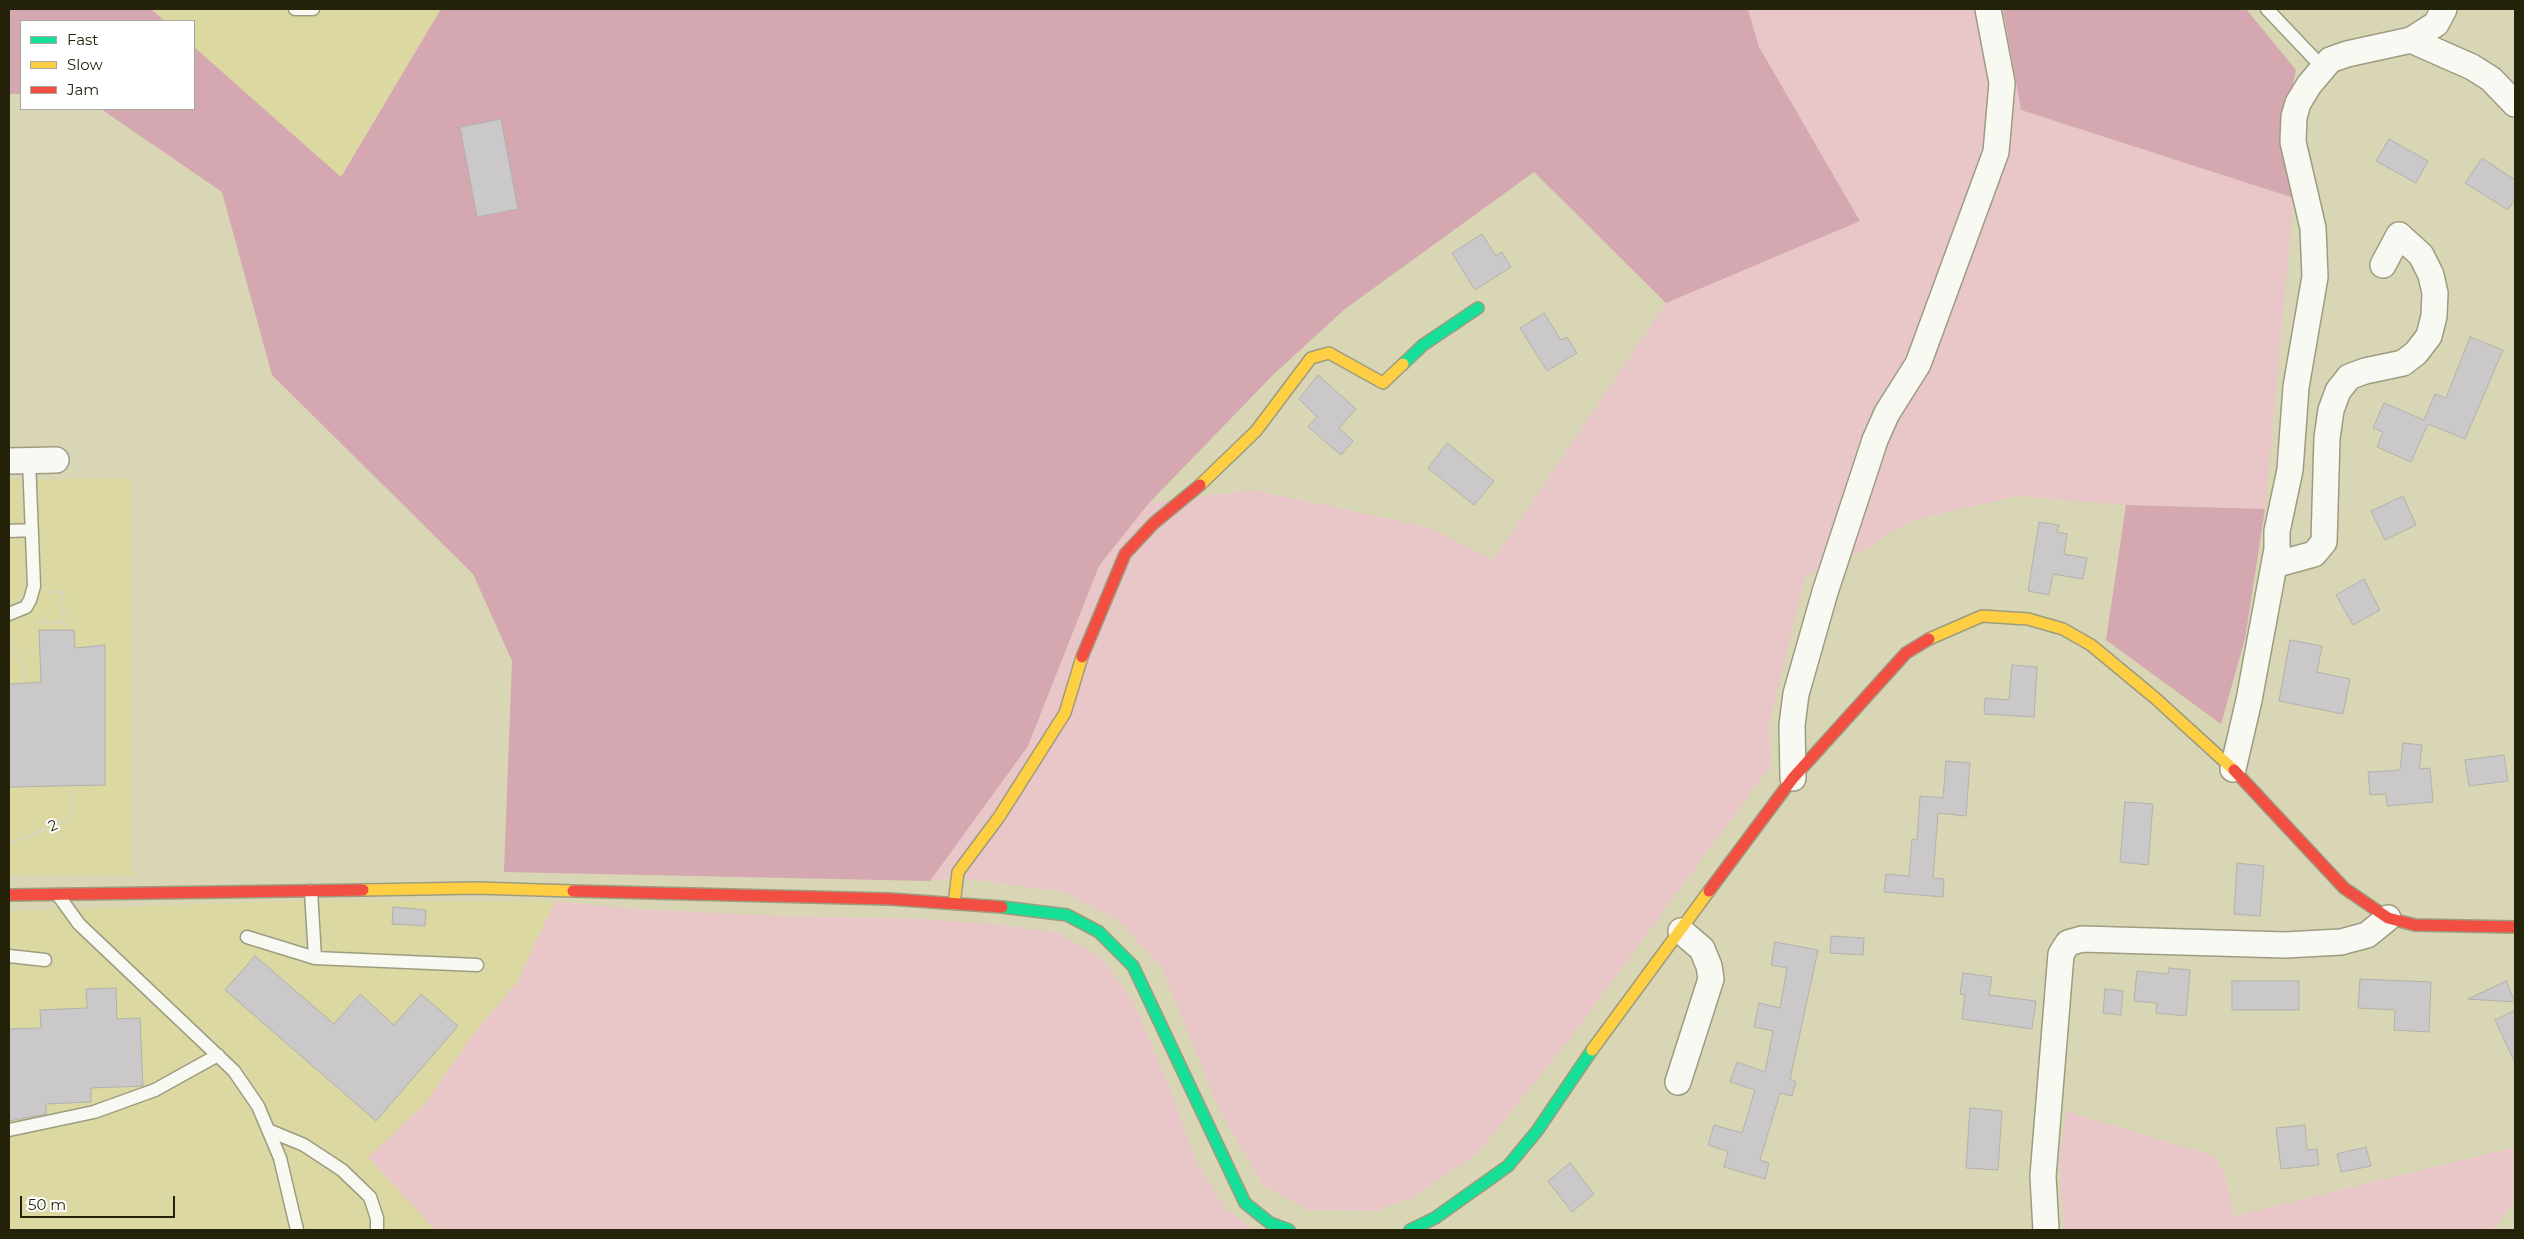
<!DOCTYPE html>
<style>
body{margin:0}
#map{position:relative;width:2524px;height:1239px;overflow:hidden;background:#d8d6b4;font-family:Montserrat,sans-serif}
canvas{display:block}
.frame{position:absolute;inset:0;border:10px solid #24230a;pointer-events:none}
.legend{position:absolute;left:20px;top:20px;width:175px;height:90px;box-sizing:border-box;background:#fff;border:1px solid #a7a79d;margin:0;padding:6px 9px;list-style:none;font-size:15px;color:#24230a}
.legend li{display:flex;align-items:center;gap:10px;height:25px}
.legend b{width:25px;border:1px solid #a7a79d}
.scale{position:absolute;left:20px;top:1196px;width:155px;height:22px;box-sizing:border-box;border:2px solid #24230a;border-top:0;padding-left:6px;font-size:15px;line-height:18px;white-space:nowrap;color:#24230a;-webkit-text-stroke:4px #fff;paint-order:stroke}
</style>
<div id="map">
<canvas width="2524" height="1239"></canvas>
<div class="frame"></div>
<ul class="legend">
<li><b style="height:6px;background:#16e098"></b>Fast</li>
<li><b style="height:6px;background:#ffcf43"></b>Slow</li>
<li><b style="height:6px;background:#f24e42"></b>Jam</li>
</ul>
<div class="scale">50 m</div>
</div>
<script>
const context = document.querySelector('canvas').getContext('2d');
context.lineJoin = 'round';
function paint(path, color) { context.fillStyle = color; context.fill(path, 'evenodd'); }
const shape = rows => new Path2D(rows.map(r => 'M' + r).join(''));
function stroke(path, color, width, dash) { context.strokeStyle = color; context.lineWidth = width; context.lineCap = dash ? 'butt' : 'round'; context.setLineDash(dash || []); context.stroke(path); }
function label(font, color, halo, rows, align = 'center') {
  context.font = font + ' Montserrat,sans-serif'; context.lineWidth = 4; context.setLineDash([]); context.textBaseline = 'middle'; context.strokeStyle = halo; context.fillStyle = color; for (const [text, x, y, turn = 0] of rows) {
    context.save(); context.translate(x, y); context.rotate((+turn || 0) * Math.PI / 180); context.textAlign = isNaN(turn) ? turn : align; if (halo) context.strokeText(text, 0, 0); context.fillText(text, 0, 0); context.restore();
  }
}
paint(shape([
 [151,9,441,9,341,178,194,47,194,21,165,21],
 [132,478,132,876,9,875,9,480],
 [289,901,555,901,518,981,469,1040,423,1106,368,1157,435,1230,9,1230,9,911]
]), '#dbd8a2');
paint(shape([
 [1748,9,2003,9,2021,110,2294,198,2265,509,2126,505,2017,496,1910,521,1858,554,1805,577,1769,726,1771,765,1569,1040,1479,1152,1412,1198,1376,1211,1308,1210,1263,1185,1220,1112,1161,967,1118,920,1064,892,977,880,954,878,930,881,1028,746,1099,566,1149,503,1252,490,1429,527,1493,560,1666,303,1859,221,1758,46],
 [555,901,620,908,778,916,927,919,1003,925,1059,933,1103,959,1133,1001,1172,1094,1196,1161,1225,1208,1254,1230,435,1230,368,1157,423,1106,469,1040,518,981],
 [2066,1111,2215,1156,2225,1176,2234,1216,2512,1148,2515,1153,2515,1201,2493,1230,2064,1230,2059,1163]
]), '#e9c7c9');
paint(shape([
 [9,9,151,9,165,21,21,21,21,94,9,94],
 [441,9,1748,9,1759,47,1860,221,1666,303,1534,172,1345,309,1274,374,1149,503,1099,566,1028,746,930,881,504,872,512,661,473,574,272,375,222,192,101,109,194,109,194,47,341,177],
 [2003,9,2246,9,2296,70,2281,137,2294,198,2021,110],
 [2126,505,2265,509,2245,639,2221,724,2106,640]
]), '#d5a7b1');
const building = shape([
 [501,119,518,209,477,217,460,127,501,119],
 [2389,139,2428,161,2416,183,2376,161,2389,139],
 [2482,158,2515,180,2515,199,2508,210,2465,183,2482,158],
 [1482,234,1496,256,1502,252,1511,267,1475,290,1452,253,1482,234],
 [1544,313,1561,340,1567,337,1577,353,1547,371,1520,328,1544,313],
 [2470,337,2503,350,2465,439,2428,424,2411,462,2377,447,2383,432,2373,428,2384,403,2424,420,2435,394,2446,398,2470,337],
 [1318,375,1356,409,1339,428,1353,441,1341,455,1308,427,1317,417,1299,399,1318,375],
 [1447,443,1494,481,1474,505,1428,468,1447,443],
 [2403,496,2416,525,2385,540,2371,511,2403,496],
 [2039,522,2059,525,2057,532,2067,534,2064,554,2087,558,2083,579,2053,574,2049,595,2028,591,2039,522],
 [2364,579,2380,610,2353,625,2336,595,2364,579],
 [39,630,74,630,75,648,105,645,105,785,9,787,9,684,41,682,39,630],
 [2290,640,2322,646,2317,672,2350,679,2343,714,2279,701,2290,640],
 [2012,665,2037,667,2034,717,1984,714,1985,698,2009,700,2012,665],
 [2403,743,2422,745,2419,769,2430,768,2433,802,2387,806,2386,794,2370,795,2368,772,2400,770,2403,743],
 [2504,755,2508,781,2469,786,2465,760,2504,755],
 [1946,761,1970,763,1966,816,1938,813,1933,878,1944,879,1943,897,1884,892,1886,874,1909,876,1912,839,1917,840,1920,796,1943,798,1946,761],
 [2125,802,2153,804,2148,865,2120,862,2125,802],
 [2237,863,2264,866,2260,916,2234,914,2237,863],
 [393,907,426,910,425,926,392,924,393,907],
 [1831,936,1864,938,1863,955,1830,953,1831,936],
 [1775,942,1818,950,1790,1079,1796,1082,1792,1096,1780,1093,1760,1160,1769,1163,1765,1179,1724,1167,1728,1151,1708,1145,1714,1125,1742,1133,1755,1090,1730,1082,1737,1062,1765,1072,1773,1031,1754,1027,1759,1003,1780,1008,1787,968,1771,965,1775,942],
 [255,956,334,1024,360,994,394,1025,421,994,458,1026,376,1121,225,990,255,956],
 [2169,968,2190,970,2186,1016,2156,1013,2157,1003,2134,1001,2137,971,2168,974,2169,968],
 [1963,973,1992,977,1989,995,2036,1001,2032,1029,1962,1019,1965,995,1960,994,1963,973],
 [2360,979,2431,982,2429,1032,2394,1030,2395,1010,2358,1008,2360,979],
 [2232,981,2299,981,2299,1010,2232,1010,2232,981],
 [2506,981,2515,1002,2468,999,2506,981],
 [116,988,117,1019,140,1018,143,1086,91,1088,91,1102,46,1104,46,1114,9,1121,9,1029,41,1028,40,1010,87,1008,86,989,116,988],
 [2105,989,2123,991,2121,1015,2103,1013,2105,989],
 [2515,1010,2515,1063,2495,1020,2515,1010],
 [1970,1108,2002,1111,1998,1170,1966,1168,1970,1108],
 [2305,1125,2307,1150,2317,1149,2319,1165,2281,1169,2276,1128,2305,1125],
 [2366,1147,2371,1166,2341,1172,2337,1154,2366,1147],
 [1570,1163,1594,1194,1572,1212,1548,1181,1570,1163]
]);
paint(building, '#cac8c8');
stroke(building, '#b2b1ab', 1);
const lane = shape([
 [295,9,313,9],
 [2267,9,2323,68],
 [9,531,32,530],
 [9,614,26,607,30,600,34,586,29,460],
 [311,891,315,958],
 [58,895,79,924,234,1071,258,1106,280,1158,297,1230],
 [247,937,315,958,477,965],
 [9,956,45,960],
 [9,1130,94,1112,155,1090,218,1055],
 [268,1130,304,1145,342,1170,370,1197,377,1218,377,1230]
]);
const street = shape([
 [2444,9,2436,24,2411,40,2472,67,2491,79,2515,104],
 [9,461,56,460],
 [2274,565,2314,554,2324,542,2327,438,2331,410,2338,391,2349,377,2365,371,2403,363,2416,353,2429,336,2434,316,2435,293,2431,275,2421,255,2399,235,2383,265],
 [2233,769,2249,700,2277,549,2277,531,2290,470,2296,387,2315,277,2313,228,2293,142,2294,117,2298,103,2309,85,2330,60,2347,54,2411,40],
 [1793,778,1792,725,1796,694,1825,592,1875,440,1887,413,1918,364,1996,152,2002,83,1988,9],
 [1678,1082,1711,979,1709,966,1702,949,1681,931],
 [2046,1230,2043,1176,2061,954,2068,943,2082,939,2285,945,2341,942,2367,935,2388,918]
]);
const fast = shape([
 [1403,364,1423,345,1478,308],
 [1002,907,1067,915,1099,932,1133,966,1245,1203,1270,1223,1289,1230],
 [1410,1230,1435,1218,1508,1166,1537,1131,1592,1050]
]);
const slow = shape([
 [1200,485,1256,431,1311,358,1329,353,1383,383,1403,364],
 [1929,639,1982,616,2028,619,2063,629,2091,645,2155,698,2234,770],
 [363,890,477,888,573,891],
 [954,904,958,872,999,817,1065,713,1082,657],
 [1592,1050,1709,891]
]);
const jam = shape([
 [1082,657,1125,554,1154,523,1200,485],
 [2234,770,2344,888,2388,918,2415,925,2515,927],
 [573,891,889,899,1002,907],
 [1709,891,1793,778,1906,653,1929,639],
 [9,895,363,890]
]);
stroke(lane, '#9d9c81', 15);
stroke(street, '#9d9c81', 28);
stroke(fast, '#9d9c81', 14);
stroke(slow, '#9d9c81', 14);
stroke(jam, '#9d9c81', 14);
stroke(shape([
 [49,592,63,592,64,628],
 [36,622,64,622],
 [9,637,23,669,24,680],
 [9,844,69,819,71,814,70,788]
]), '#d6d6cb', 3, [2.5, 2.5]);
stroke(lane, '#f9f9f4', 12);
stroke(street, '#f9f9f4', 25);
stroke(fast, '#16e098', 11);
stroke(slow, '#ffcf43', 11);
stroke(jam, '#f24e42', 11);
label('15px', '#24230a', '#fff', [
 ["2",53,826,-24]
]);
</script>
